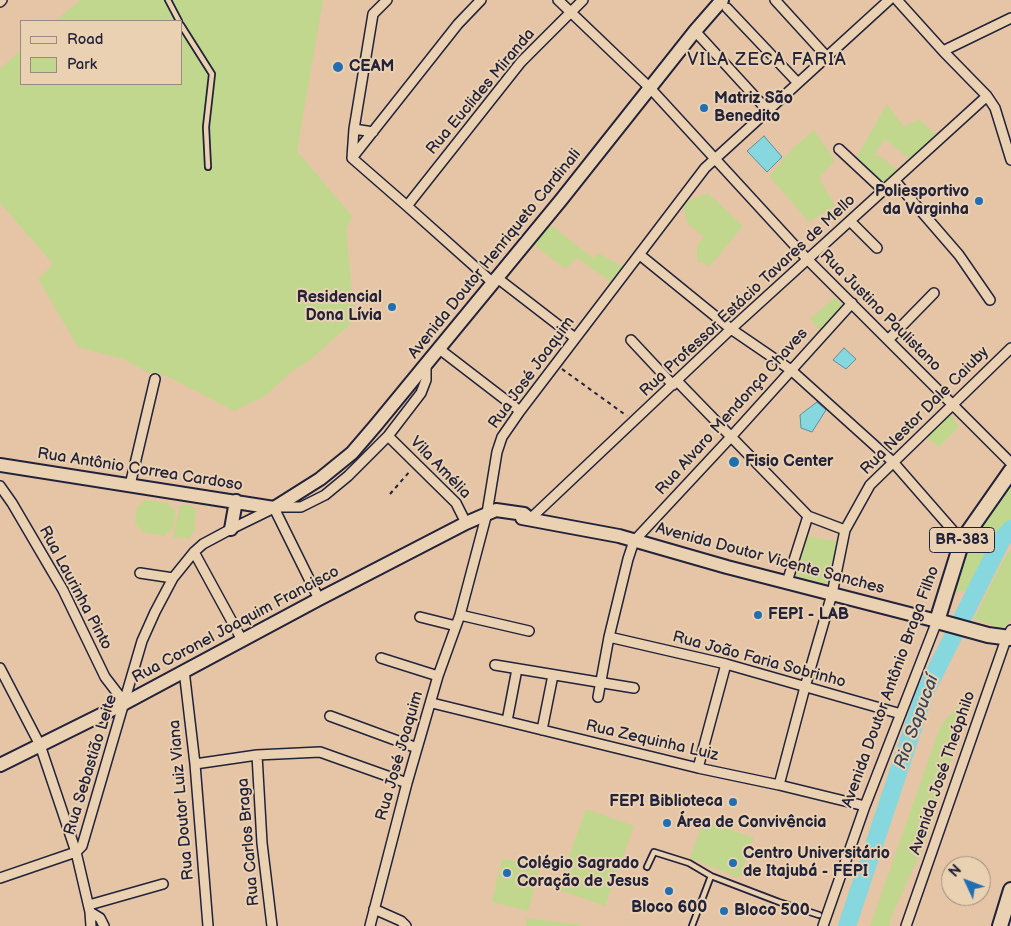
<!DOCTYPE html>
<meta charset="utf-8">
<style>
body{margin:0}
#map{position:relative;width:1011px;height:926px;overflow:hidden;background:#e5c5a6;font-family:"Balsamiq Sans",sans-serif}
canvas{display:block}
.legend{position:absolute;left:20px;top:20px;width:162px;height:65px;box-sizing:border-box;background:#ead1b2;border:1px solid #9a8b82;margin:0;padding:6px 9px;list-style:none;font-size:15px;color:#22223b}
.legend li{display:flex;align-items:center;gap:10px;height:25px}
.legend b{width:25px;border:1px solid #9a8b82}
.north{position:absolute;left:941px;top:856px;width:50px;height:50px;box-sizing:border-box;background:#ead1b2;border:1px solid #9a8b82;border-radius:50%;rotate:313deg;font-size:14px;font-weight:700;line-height:20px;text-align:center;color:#22223b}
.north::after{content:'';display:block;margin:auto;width:18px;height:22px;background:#1f6fb2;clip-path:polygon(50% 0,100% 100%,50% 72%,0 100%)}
</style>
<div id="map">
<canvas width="1011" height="926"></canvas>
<ul class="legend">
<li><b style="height:6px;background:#ead1b2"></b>Road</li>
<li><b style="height:14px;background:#c1d78d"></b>Park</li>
</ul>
<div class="north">N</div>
</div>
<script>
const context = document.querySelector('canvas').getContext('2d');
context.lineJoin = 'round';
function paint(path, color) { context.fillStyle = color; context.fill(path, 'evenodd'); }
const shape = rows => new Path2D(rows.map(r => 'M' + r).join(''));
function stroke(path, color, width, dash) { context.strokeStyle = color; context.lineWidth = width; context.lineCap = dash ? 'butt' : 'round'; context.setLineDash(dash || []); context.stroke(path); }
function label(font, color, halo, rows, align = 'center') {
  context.font = font + ' "Balsamiq Sans",sans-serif'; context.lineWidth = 4; context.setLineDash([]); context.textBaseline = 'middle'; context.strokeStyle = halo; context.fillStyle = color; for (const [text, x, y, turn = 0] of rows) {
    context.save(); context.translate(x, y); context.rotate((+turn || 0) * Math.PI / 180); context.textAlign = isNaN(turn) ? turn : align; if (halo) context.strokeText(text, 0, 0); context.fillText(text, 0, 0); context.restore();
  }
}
paint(shape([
 [80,0,323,0,297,151,352,216,346,230,355,320,310,360,291,372,265,396,234,411,167,376,149,373,126,360,78,347,38,279,53,264,0,203,0,69,21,50,21,84,181,84,181,21,55,21],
 [887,104,904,127,919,119,938,137,912,161,885,139,875,155,883,158,899,172,884,185,856,158],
 [814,130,835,160,819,178,835,206,809,222,769,176,793,148],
 [708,193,743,226,710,266,697,261,697,245,704,237,687,223,683,203],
 [551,225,593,258,598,253,625,268,612,283,577,258,565,269,533,244],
 [835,297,843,307,821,331,810,319],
 [950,412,959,427,939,447,925,437],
 [1011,478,1011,523,998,536,970,590,951,592,981,520],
 [145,500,168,503,176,512,173,527,165,536,143,532,135,524,137,507],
 [180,505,190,505,196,510,194,532,189,538,173,538],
 [808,536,840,542,828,584,796,576],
 [1011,550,1011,620,1003,629,974,619,1004,558],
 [974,686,928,836,892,915,889,926,870,926,940,727],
 [586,809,634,826,605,906,557,889],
 [704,820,754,838,739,878,690,858],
 [502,859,541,864,528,911,492,902],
 [526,918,582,925,581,926,526,926]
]), '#c1d78d');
const water = shape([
 [764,136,782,157,767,172,747,151,764,136],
 [844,348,856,359,846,369,833,360,844,348],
 [817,402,826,410,812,432,801,428,800,415,817,402]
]);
paint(water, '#86d7de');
stroke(water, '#5e8f9d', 1);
stroke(shape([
 [847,926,925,692,1002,539,1011,529]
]), '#86d7de', 18);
const service = shape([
 [168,0,179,21],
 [181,25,212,74,206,127,208,167],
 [647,867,654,852,689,863,711,876,779,902,819,915],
 [692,926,711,876]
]);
const minor = shape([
 [558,0,650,88,808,260,1011,463],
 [775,0,827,57],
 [897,0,943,51,987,96,995,108,1011,160],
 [0,2,2,0],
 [727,8,798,83],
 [695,31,768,111],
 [943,51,1011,18],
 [354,129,373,132],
 [839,149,884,191],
 [352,158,458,24,481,0],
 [352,158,407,206,492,282],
 [352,158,354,129,373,14,387,0],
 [895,181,959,255,990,300],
 [407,206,521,62,583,0],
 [851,222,877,248],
 [640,255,731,329,791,370,893,462,962,541],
 [496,277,575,338],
 [631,340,673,385],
 [888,340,934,293],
 [438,348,520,411],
 [677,381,808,516,845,530],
 [388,436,456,503,466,523],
 [130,485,155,379],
 [0,486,12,503,63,590,105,677,125,703],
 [276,507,301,507,325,495,348,476,388,436,421,393,426,380,426,364],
 [530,519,731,329,987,96],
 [194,552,242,640],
 [140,573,173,578],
 [787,582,808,516],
 [460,615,529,631],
 [420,617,456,626],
 [609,637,726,664,901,714],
 [381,658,438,676],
 [495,665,634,688],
 [0,668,40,745,76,852,90,912,91,926],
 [184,670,195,764,208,926],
 [598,697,609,637,628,559,634,541,730,438,852,303],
 [432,703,698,768,779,785,865,806],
 [330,716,417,748],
 [507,721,517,669],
 [542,730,553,675],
 [257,755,262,843,272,926],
 [195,764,257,755,320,752,407,783],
 [698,768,726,664],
 [779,785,805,687,832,594,845,530,870,485,1011,348],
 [0,878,76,852,82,846,142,641,155,612,173,578,194,552,203,544,231,529,274,508,319,599],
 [89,905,163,884],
 [374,909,401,921,406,926],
 [90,912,100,918,104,926],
 [370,926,407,783,438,676,460,615,487,513,497,452,502,437,520,411,705,168,889,0],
 [823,926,865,806,937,621],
 [906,926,1005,642,1011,630]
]);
const secondary = shape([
 [0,465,274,508,320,479,352,453,376,425,561,200,695,31,722,0],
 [522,518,619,536,727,567,937,621],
 [231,529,236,501],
 [0,765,125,703,319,599,466,523,496,510,524,514,530,519]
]);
const primary = shape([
 [1011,471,962,541,937,621,988,635,1011,638]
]);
const trunk = shape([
 [1000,926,1011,890]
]);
stroke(service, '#22223b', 8);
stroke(minor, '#22223b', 12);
stroke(secondary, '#22223b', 16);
stroke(primary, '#22223b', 18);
stroke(trunk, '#22223b', 18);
stroke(shape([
 [562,369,627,416],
 [421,456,428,446],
 [390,494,411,470]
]), '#22223b', 2, [4, 4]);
stroke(service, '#ead1b2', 4.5);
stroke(minor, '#ead1b2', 9);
stroke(secondary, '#ead1b2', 12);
stroke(primary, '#ead1b2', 14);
stroke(trunk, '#ead1b2', 14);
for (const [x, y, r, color] of [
 [338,67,6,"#1f6fb2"],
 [704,108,5,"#1f6fb2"],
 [979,201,5,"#1f6fb2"],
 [392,307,5,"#1f6fb2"],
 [734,462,6,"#1f6fb2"],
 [758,615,5,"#1f6fb2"],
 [733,802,5,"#1f6fb2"],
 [667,823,5,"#1f6fb2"],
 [733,863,5,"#1f6fb2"],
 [507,873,5,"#1f6fb2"],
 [669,891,5,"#1f6fb2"],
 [724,911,5,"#1f6fb2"]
]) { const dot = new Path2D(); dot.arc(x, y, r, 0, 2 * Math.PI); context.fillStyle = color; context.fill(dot); stroke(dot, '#ead1b2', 2); }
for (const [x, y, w] of [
 [962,540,65]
]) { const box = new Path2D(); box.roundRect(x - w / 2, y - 12.5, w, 25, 4); context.fillStyle = '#ead1b2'; context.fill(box); stroke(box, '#22223b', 1); }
label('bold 15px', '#22223b', null, [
 ["BR-383",962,540]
]);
label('bold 16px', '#22223b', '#ead1b2', [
 ["CEAM",349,67],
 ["Matriz São",714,99],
 ["Benedito",714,117],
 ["Poliesportivo",969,192,"right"],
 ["da Varginha",969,210,"right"],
 ["Residencial",382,298,"right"],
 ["Dona Lívia",382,316,"right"],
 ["Fisio Center",745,462],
 ["FEPI - LAB",768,615],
 ["FEPI Biblioteca",723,802,"right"],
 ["Área de Convivência",677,823],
 ["Centro Universitário",743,854],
 ["de Itajubá - FEPI",743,872],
 ["Colégio Sagrado",517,864],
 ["Coração de Jesus",517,882],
 ["Bloco 600",669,908,"center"],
 ["Bloco 500",734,911]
], 'left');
label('16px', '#22223b', '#ead1b2', [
 ["Rua Euclides Miranda",481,92,-50],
 ["Avenida Doutor Henriqueto Cardinali",495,254,-51],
 ["Rua Professor Estácio Tavares de Mello",748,296,-43],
 ["Rua Justino Paulistano",880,311,45],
 ["Rua José Joaquim",532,373,-54],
 ["Rua Nestor Dale Caiuby",925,411,-45],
 ["Rua Alvaro Mendonça Chaves",732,412,-48],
 ["Vila Amélia",440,468,46],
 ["Rua Antônio Correa Cardoso",140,470,9],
 ["Avenida Doutor Vicente Sanches",770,559,15],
 ["Rua Laurinha Pinto",75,588,62],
 ["Rua Coronel Joaquim Francisco",236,625,-28],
 ["Rua João Faria Sobrinho",759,660,15],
 ["Avenida Doutor Antônio Braga Filho",891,687,-70],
 ["Rua Zequinha Luiz",652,741,13],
 ["Rua José Joaquim",400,756,-74],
 ["Rua Sebastião Leite",91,765,-73],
 ["Avenida José Theóphilo",943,773,-71],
 ["Rua Doutor Luiz Viana",182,800,-95],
 ["Rua Carlos Braga",249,842,-95]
]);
context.letterSpacing = '1px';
label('18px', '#22223b', '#ead1b2', [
 ["VILA ZECA FARIA",767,60]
]);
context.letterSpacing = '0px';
label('italic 18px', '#36465c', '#ead1b2', [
 ["Rio Sapucaí",917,722,-70]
]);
</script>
